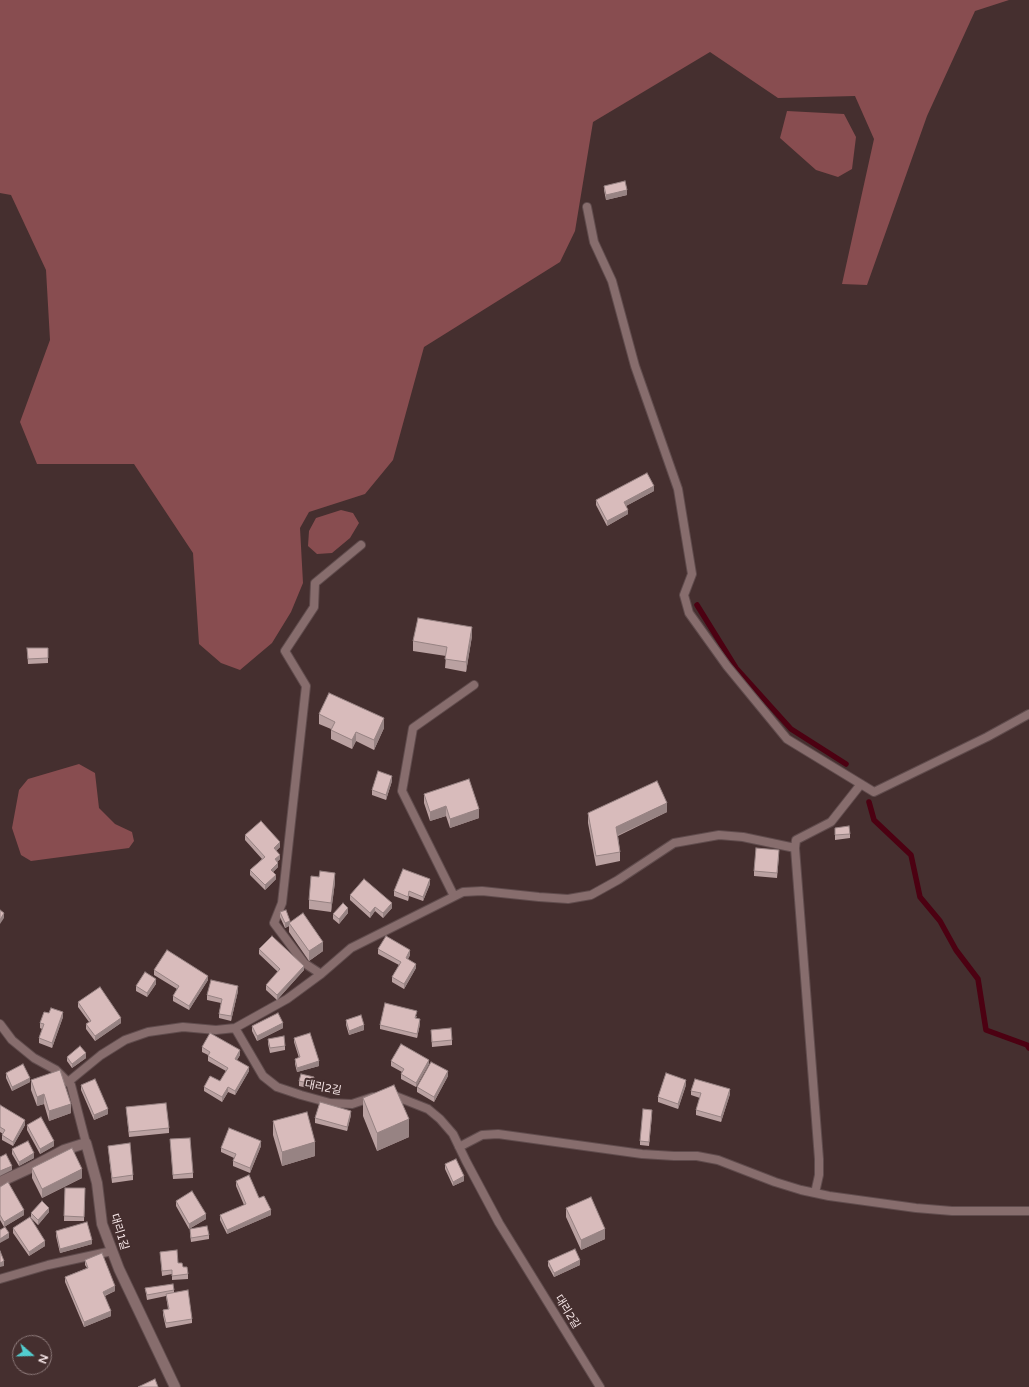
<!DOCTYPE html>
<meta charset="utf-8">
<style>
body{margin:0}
#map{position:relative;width:1029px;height:1387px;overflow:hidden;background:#452f2f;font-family:"Varela Round",sans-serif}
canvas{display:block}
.north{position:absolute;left:12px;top:1335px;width:40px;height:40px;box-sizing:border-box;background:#452f2f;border:1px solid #8c7979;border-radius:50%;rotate:110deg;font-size:11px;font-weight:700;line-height:16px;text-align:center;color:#f7e7e8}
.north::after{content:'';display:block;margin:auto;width:14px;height:18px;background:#52cdcf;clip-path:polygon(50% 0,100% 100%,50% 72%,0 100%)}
</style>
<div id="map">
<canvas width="1029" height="1387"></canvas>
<div class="north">N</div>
</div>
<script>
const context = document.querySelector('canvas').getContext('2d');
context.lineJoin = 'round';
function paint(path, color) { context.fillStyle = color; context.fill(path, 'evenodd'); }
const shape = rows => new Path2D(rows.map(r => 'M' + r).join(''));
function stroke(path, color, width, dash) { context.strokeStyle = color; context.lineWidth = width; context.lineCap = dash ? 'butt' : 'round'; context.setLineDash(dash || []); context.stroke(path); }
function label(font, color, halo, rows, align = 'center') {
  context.font = font + ' "Varela Round","Noto Sans KR",sans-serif'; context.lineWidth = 4; context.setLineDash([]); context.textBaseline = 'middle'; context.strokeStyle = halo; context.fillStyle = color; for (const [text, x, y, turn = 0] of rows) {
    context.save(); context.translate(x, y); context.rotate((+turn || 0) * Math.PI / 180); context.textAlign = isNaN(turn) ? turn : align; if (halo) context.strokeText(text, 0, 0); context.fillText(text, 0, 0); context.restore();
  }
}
paint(shape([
 [0,0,1009,0,975,11,927,116,867,285,842,284,874,139,855,96,778,98,710,52,593,122,575,231,560,262,424,347,393,460,365,494,309,512,300,528,303,583,291,612,272,643,240,670,221,663,199,644,193,553,134,464,37,464,20,422,50,340,46,270,11,195,0,193],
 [787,111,844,114,856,137,852,169,838,177,816,170,780,138],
 [341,510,353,513,359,523,350,538,332,553,317,554,308,546,309,531,316,518],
 [79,764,95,773,99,808,115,824,132,832,134,841,129,848,31,861,21,855,12,828,19,790,28,779]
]), '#884d50');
stroke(shape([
 [697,605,736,668,791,729,846,764],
 [869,802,874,820,911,855,920,897,940,921,956,950,978,979,986,1030,1027,1045,1029,1048]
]), '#4c0112', 5.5);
const lane = shape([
 [587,207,594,242,612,281,635,366,678,489,692,574,684,595,689,613,727,666,787,739,874,792,987,737,1029,714],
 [454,896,402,791,413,728,474,685],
 [321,974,304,963,274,923,282,903,306,686,285,651,314,607,315,583,361,545],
 [0,1024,12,1040,34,1058,56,1070,68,1082,101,1055,125,1040,148,1032,183,1027,216,1030,235,1028,263,1076,277,1087,301,1095,330,1103,352,1104,373,1097],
 [235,1028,287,999,321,974,351,948,463,892,482,891,539,897,568,899,591,895,618,880,674,843,719,835,743,837,795,848],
 [68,1082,71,1085,86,1143],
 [390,1094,428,1109,440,1119,453,1134,466,1161,499,1223,600,1387],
 [459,1147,482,1135,498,1134,642,1154,674,1156,697,1156,718,1160,775,1182,801,1190,829,1196,916,1208,952,1211,1029,1211],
 [815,1193,819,1175,819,1159,795,848,796,840,831,822,861,784],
 [0,1279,48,1265,112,1251]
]);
const street = shape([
 [0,1182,28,1169,64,1150,86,1143,97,1183,102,1224,119,1269,175,1387]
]);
stroke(lane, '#604c4d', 10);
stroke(street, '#604c4d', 12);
stroke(lane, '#876d6d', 8);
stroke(street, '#876d6d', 10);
paint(shape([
 [604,186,627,195,606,200,604,190],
 [654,491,626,506,628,514,607,526,596,505,596,500],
 [472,636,466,672,445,668,446,656,413,651,413,641],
 [27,648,48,648,48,663,28,664],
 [319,714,384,728,374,750,356,741,352,749,331,739,331,729,319,724],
 [392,781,386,800,372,795,372,790],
 [424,794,479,818,450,828,446,816,430,821,424,803],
 [667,812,618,836,620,852,620,861,596,866,588,823,588,813],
 [835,828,850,834,850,838,835,840],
 [245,835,280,847,276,851,280,859,277,862,278,867,273,872,276,879,265,890,250,875,250,870,262,859,245,840],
 [779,855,777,878,754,876,754,871],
 [319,877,335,882,331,912,309,909,309,900],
 [430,884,423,901,409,896,408,901,394,896,394,891],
 [350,895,392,908,383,918,375,911,370,918,350,900],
 [280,912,290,922,323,951,309,961,289,932,289,926,285,928,280,917],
 [348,913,339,924,333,919,333,914],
 [259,949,304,970,277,1000,266,990,266,985,278,972,259,954],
 [378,949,410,955,408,959,416,968,404,989,392,982,392,977,399,965,378,954],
 [154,970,208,980,189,1010,173,1001,173,996,177,989,154,975],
 [156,984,147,997,136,991,136,986],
 [238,991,231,1021,219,1018,219,1014,221,1003,207,1000,207,995],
 [78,1002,121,1023,95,1041,86,1029,86,1024,89,1022,78,1007],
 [49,1013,63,1017,52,1048,39,1043,39,1038,42,1029,40,1028,40,1023],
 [417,1016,416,1018,420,1024,417,1038,380,1029,380,1025],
 [346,1020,364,1030,349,1035,346,1025],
 [252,1026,283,1028,257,1041,252,1031],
 [431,1030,452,1040,452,1045,432,1047],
 [294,1038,319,1066,297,1072,295,1064,295,1059,299,1058,294,1042],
 [268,1039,285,1046,285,1050,270,1053,268,1044],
 [202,1047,240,1055,237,1060,249,1071,235,1095,228,1092,222,1102,204,1091,204,1087,220,1081,226,1071,208,1061,208,1055,202,1052],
 [67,1057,86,1058,72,1068,67,1061],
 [391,1061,429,1064,416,1087,401,1079,401,1074,402,1072,391,1066],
 [6,1073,30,1082,12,1091,6,1078],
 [448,1076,434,1102,417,1092,417,1087],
 [31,1080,71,1113,49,1121,44,1104,37,1106,31,1090],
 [299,1081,314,1082,312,1089,299,1086],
 [81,1085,108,1114,94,1120,81,1090],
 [686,1085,678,1109,658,1102,658,1097],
 [691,1091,730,1094,721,1122,696,1115,696,1110,700,1098,691,1095],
 [363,1098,409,1137,377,1151,363,1116],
 [0,1105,25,1125,13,1146,2,1140,2,1135,3,1134,0,1132],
 [126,1107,169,1128,169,1133,129,1137],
 [351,1115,347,1131,315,1123,315,1118],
 [652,1115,649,1146,640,1145,640,1141],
 [273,1121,315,1156,282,1166,273,1135],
 [27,1125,54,1146,40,1154,27,1130],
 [170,1139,193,1173,193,1178,173,1179],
 [108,1146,133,1175,133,1180,112,1183],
 [261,1146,250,1173,233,1166,233,1161,234,1158,221,1152,221,1148],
 [12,1149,34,1158,19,1166,12,1154],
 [445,1164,464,1181,453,1186,445,1169],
 [32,1168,82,1178,42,1198,32,1178],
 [236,1181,259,1198,271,1215,227,1234,220,1220,220,1215,244,1205,236,1186],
 [0,1187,24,1215,4,1227,0,1220],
 [65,1188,85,1188,84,1221,64,1221],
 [176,1201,206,1219,189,1229,176,1206],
 [566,1208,605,1239,581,1250,566,1217],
 [49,1212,38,1225,31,1218,31,1213],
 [13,1228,45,1246,29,1256,13,1233],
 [190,1229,209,1235,209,1239,191,1242,190,1234],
 [56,1231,92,1244,60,1253,56,1236],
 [160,1252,178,1263,183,1267,188,1274,188,1279,172,1280,172,1274,162,1276],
 [85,1260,115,1291,105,1296,111,1316,84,1327,65,1282,65,1277,87,1268,85,1265],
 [548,1261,580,1265,554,1277,548,1266],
 [145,1288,174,1290,174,1293,192,1319,192,1323,166,1328,163,1315,163,1310,168,1309,166,1296,147,1300]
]), '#baa1a1');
paint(shape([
 [627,190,627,195,606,200,606,195],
 [654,486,654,491,624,507,624,502],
 [628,510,628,514,607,526,607,521],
 [472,627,472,636,466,672,466,662],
 [384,718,384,728,374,750,374,740],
 [356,732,356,741,352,749,352,740],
 [392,776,392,781,386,800,386,795],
 [667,803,667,812,616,836,616,827],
 [446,806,446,816,430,821,430,812],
 [479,809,479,818,450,828,450,819],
 [280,842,280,847,274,853,274,848],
 [280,855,280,859,275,864,275,859],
 [278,863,278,867,271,874,271,870],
 [335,873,335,882,331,912,331,903],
 [276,875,276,879,265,890,265,885],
 [430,879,430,884,423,901,423,897],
 [409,891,409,896,408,901,408,897],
 [392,903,392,908,383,918,383,913],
 [375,907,375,911,370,918,370,913],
 [348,908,348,913,339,924,339,919],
 [4,913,4,918,0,924,0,920],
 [290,921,289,926,285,928,285,923],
 [323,942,323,951,309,961,309,951],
 [410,950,410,955,406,963,406,958],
 [416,964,416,968,404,989,404,984],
 [304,966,304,970,277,1000,277,995],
 [208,976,208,980,189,1010,189,1006],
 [156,979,156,984,147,997,147,993],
 [238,986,238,991,231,1021,231,1016],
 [63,1012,63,1017,52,1048,52,1043],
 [121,1018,121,1023,95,1041,95,1036],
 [420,1019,420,1024,417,1038,417,1034],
 [283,1023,283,1028,257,1041,257,1036],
 [364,1025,364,1030,349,1035,349,1031],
 [240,1050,240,1055,235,1063,235,1059],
 [86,1053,86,1058,72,1068,72,1064],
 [429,1060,429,1064,416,1087,416,1083],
 [319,1061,319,1066,297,1072,297,1068],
 [249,1067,249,1071,235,1095,235,1091],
 [448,1071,448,1076,434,1102,434,1097],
 [314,1077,314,1082,312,1089,312,1084],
 [30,1078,30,1082,12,1091,12,1087],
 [686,1080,686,1085,678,1109,678,1104],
 [228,1087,228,1092,222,1102,222,1097],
 [730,1089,730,1094,721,1122,721,1117],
 [44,1094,44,1104,37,1106,37,1097],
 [71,1104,71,1113,49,1121,49,1111],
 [108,1109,108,1114,94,1120,94,1115],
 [351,1111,351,1115,347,1131,347,1127],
 [409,1119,409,1137,377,1151,377,1133],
 [25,1120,25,1125,13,1146,13,1142],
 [54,1141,54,1146,40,1154,40,1149],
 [261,1141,261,1146,250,1173,250,1168],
 [315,1142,315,1156,282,1166,282,1152],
 [34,1153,34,1158,19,1166,19,1162],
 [12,1166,12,1170,0,1176,0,1171],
 [82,1169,82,1178,42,1198,42,1189],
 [464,1176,464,1181,453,1186,453,1182],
 [49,1208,49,1212,38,1225,38,1220],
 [24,1210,24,1215,4,1227,4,1222],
 [271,1210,271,1215,227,1234,227,1230],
 [206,1214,206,1219,189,1229,189,1224],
 [605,1229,605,1239,581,1250,581,1240],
 [9,1233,9,1238,0,1243,0,1239],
 [92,1240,92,1244,60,1253,60,1249],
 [45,1241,45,1246,29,1256,29,1252],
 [580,1260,580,1265,554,1277,554,1273],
 [4,1261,4,1266,0,1267,0,1263],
 [115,1286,115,1291,103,1296,103,1292],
 [111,1311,111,1316,84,1327,84,1322]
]), '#978383');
const building = shape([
 [625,181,627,190,606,195,604,186,625,181],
 [647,473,654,486,624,502,628,510,607,521,596,500,647,473],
 [418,618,472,627,466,662,445,659,447,647,413,641,418,618],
 [27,648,48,648,48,658,28,659,27,648],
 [329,693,384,718,374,740,356,732,352,740,331,730,335,722,319,714,329,693],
 [378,771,392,776,386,795,372,790,378,771],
 [469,779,479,809,450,819,446,806,430,812,424,794,469,779],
 [657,781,667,803,616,827,620,852,596,856,588,813,657,781],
 [261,821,280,842,274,848,280,855,275,859,278,863,271,870,276,875,265,885,250,870,265,857,245,835,261,821],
 [849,826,850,834,835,835,835,828,849,826],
 [756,848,779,850,777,873,754,871,756,848],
 [403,869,430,879,423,897,409,891,408,897,394,891,403,869],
 [320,871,335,873,331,903,309,900,311,876,319,877,320,871],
 [364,879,392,903,383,913,375,907,370,913,350,895,364,879],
 [343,903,348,908,339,919,333,914,343,903],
 [0,910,4,913,0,920,0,910],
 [286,910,290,921,285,923,280,912,286,910],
 [303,913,323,942,309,951,289,923,303,913],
 [272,936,304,966,277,995,266,985,280,969,259,949,272,936],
 [386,936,410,950,406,958,416,964,404,984,392,977,401,962,378,949,386,936],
 [167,950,208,976,189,1006,173,996,179,986,154,970,167,950],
 [145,972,156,979,147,993,136,986,145,972],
 [211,980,238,986,231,1016,219,1014,222,999,207,995,211,980],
 [100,987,121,1018,95,1036,86,1024,91,1021,78,1002,100,987],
 [385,1003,417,1011,415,1018,420,1019,417,1034,380,1025,385,1003],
 [51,1008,63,1012,52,1043,39,1038,44,1024,40,1023,44,1012,49,1013,51,1008],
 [278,1013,283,1023,257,1036,252,1026,278,1013],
 [361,1015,364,1025,349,1031,346,1020,361,1015],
 [451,1028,452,1040,432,1042,431,1030,451,1028],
 [210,1033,240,1050,235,1059,249,1067,235,1091,228,1087,222,1097,204,1087,210,1076,220,1081,228,1068,208,1056,210,1052,202,1047,210,1033],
 [310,1033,319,1061,297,1068,295,1059,300,1057,294,1038,310,1033],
 [284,1036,285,1046,270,1048,268,1039,284,1036],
 [401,1044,429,1060,416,1083,401,1074,404,1069,391,1061,401,1044],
 [80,1046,86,1053,72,1064,67,1057,80,1046],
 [431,1062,448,1071,434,1097,417,1087,431,1062],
 [23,1064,30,1078,12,1087,6,1073,23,1064],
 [60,1070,71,1104,49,1111,44,1094,37,1097,31,1080,60,1070],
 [666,1073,686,1080,678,1104,658,1097,666,1073],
 [301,1074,314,1077,312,1084,299,1081,301,1074],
 [95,1079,108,1109,94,1115,81,1085,95,1079],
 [695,1079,730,1089,721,1117,696,1110,701,1093,691,1091,695,1079],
 [394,1085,409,1119,377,1133,363,1098,394,1085],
 [320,1102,351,1111,347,1127,315,1118,320,1102],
 [166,1103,169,1128,129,1132,126,1107,166,1103],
 [0,1105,25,1120,13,1142,2,1135,5,1130,0,1127,0,1105],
 [643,1109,652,1110,649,1142,640,1141,643,1109],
 [307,1112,315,1142,282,1152,273,1121,307,1112],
 [41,1117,54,1141,40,1149,27,1125,41,1117],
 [229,1128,261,1141,250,1168,233,1161,236,1154,221,1148,229,1128],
 [190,1138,193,1173,173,1175,170,1139,190,1138],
 [28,1141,34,1153,19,1162,12,1149,28,1141],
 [130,1143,133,1175,112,1178,108,1146,130,1143],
 [72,1148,82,1169,42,1189,32,1168,72,1148],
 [6,1154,12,1166,0,1171,0,1157,6,1154],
 [456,1159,464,1176,453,1182,445,1164,456,1159],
 [249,1175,259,1198,264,1196,271,1210,227,1230,220,1215,246,1204,236,1181,249,1175],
 [8,1182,24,1210,4,1222,0,1215,0,1187,8,1182],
 [65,1188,85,1188,84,1217,64,1216,65,1188],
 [192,1191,206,1214,189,1224,176,1201,192,1191],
 [591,1197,605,1229,581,1240,566,1208,591,1197],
 [42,1201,49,1208,38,1220,31,1213,42,1201],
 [30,1217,45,1241,29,1252,13,1228,30,1217],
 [87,1222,92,1240,60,1249,56,1231,87,1222],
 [207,1226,209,1235,191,1238,190,1229,207,1226],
 [5,1227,9,1233,0,1239,0,1230,5,1227],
 [575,1249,580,1260,554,1273,548,1261,575,1249],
 [177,1250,178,1263,182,1263,183,1267,187,1267,188,1274,172,1276,172,1270,162,1271,160,1252,177,1250],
 [0,1251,4,1261,0,1263,0,1251],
 [102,1253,115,1286,103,1292,111,1311,84,1322,65,1277,88,1268,85,1260,102,1253],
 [173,1284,174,1290,147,1295,145,1288,173,1284],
 [188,1290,192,1319,166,1323,163,1310,169,1309,166,1294,188,1290],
 [155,1379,158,1387,138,1387,155,1379]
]);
paint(building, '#d8bbbb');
stroke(building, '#978383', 1);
label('11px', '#f7e7e8', '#452f2f', [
 ["대리2길",323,1088,11],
 ["대리1길",119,1232,73],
 ["대리2길",567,1312,58]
]);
</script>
